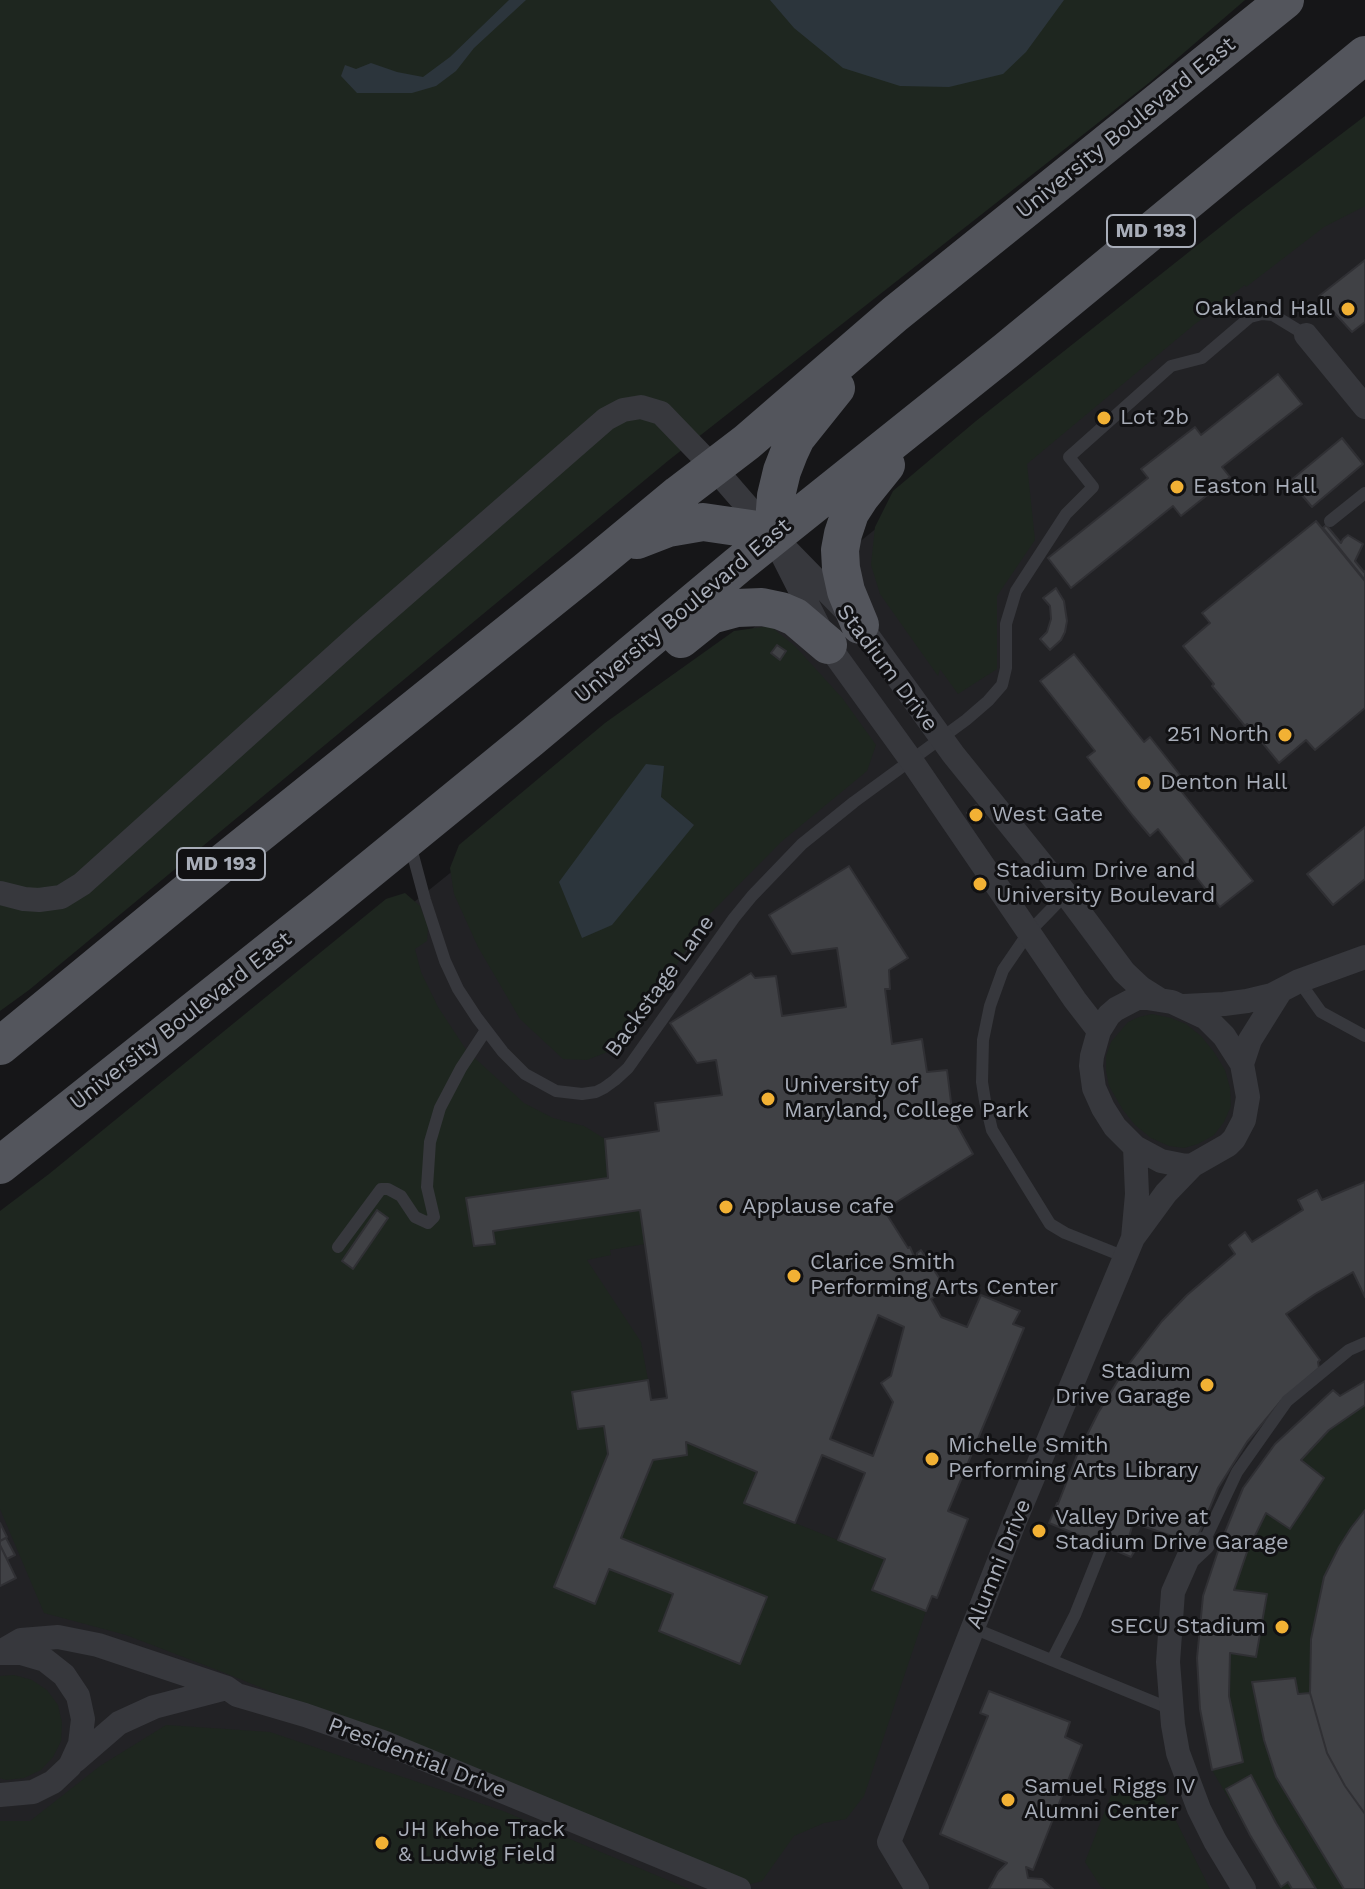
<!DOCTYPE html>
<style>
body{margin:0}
canvas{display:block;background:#161618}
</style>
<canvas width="1365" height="1889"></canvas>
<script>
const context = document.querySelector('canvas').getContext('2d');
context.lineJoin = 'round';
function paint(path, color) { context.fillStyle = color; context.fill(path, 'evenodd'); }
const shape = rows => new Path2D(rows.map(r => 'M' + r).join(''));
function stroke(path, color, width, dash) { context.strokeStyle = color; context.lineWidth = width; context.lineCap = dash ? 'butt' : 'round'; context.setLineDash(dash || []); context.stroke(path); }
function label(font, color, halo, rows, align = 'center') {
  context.font = font + ' "Work Sans",sans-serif'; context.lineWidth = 6; context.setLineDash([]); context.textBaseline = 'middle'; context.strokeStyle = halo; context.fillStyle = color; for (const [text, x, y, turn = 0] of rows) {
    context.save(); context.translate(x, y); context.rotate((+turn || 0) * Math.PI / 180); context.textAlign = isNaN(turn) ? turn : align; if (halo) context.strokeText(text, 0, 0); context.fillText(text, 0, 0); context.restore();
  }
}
paint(shape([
 [1365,184,1365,1889,0,1889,0,1237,899,510]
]), '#222225');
paint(shape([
 [0,0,1245,0,1150,82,669,460,29,990,0,1011],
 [1365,116,1365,206,1324,227,1246,287,1245,285,1226,299,1226,302,1195,324,1027,464,1035,540,997,596,997,669,958,694,940,669,938,676,880,594,871,565,875,527,893,491,976,421,1243,209],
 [770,626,795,646,843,699,876,745,867,771,781,842,703,921,659,995,618,1048,587,1060,563,1059,520,1019,478,947,454,894,450,868,459,845,605,723,734,631],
 [664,766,661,797,694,825,559,882],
 [405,893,420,906,428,927,427,941,415,949,421,972,438,1007,467,1051,524,1103,553,1118,584,1126,605,1139,608,1178,466,1198,474,1246,495,1244,493,1231,640,1210,645,1244,610,1250,611,1255,587,1260,641,1342,648,1380,572,1392,578,1428,604,1426,608,1454,554,1587,595,1604,609,1569,673,1594,659,1631,740,1664,767,1597,621,1538,653,1460,687,1455,686,1442,757,1472,745,1503,885,1559,872,1590,926,1611,864,1796,846,1819,824,1823,794,1836,762,1881,747,1885,225,1673,126,1635,44,1613,0,1509,0,1211,49,1174,386,899],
 [1152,1014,1171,1018,1186,1024,1201,1036,1214,1052,1225,1070,1230,1088,1231,1106,1224,1122,1214,1135,1198,1144,1184,1148,1169,1146,1151,1138,1135,1125,1123,1110,1109,1086,1106,1071,1106,1056,1111,1042,1128,1022,1139,1017],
 [1365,1381,1365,1889,1281,1889,1212,1770,1200,1709,1197,1658,1203,1596,1221,1542,1243,1488,1275,1444,1333,1390,1340,1396],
 [14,1675,32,1680,47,1690,58,1705,62,1723,61,1741,53,1757,41,1770,24,1778,6,1780,0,1778,0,1676],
 [166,1725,270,1732,503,1811,689,1889,0,1889,0,1821,30,1821,100,1766],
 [1118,1777,1162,1793,1210,1889,1106,1889,1101,1887,1085,1862]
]), '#1e261f');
paint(shape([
 [509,0,526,0,474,48,456,71,436,86,412,93,357,93,341,76,345,65,356,69,371,63,397,72,423,77,450,57],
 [770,0,1064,0,1026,52,1003,74,949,87,900,86,843,68,794,28],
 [646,764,664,766,661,797,694,825,612,925,582,938,559,882]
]), '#2c353c');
const building = shape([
 [1365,260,1365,322,1352,332,1319,296,1365,260],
 [1278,374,1302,404,1222,467,1230,477,1181,516,1173,506,1071,588,1048,558,1148,478,1141,469,1195,427,1201,435,1278,374],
 [1342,438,1363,464,1312,507,1290,481,1342,438],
 [1316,521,1365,581,1365,708,1315,750,1306,740,1279,763,1247,724,1245,726,1212,686,1214,684,1183,646,1210,623,1202,613,1316,521],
 [1326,525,1341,543,1343,539,1348,535,1363,544,1355,561,1364,572,1365,571,1365,580,1323,528,1326,525],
 [1056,588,1064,601,1067,621,1065,632,1061,640,1050,650,1040,639,1047,632,1051,619,1050,606,1043,598,1056,588],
 [777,645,786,651,780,660,771,653,777,645],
 [1074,654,1144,742,1150,737,1184,780,1177,786,1253,881,1220,907,1158,829,1150,836,1133,816,1087,757,1095,751,1040,681,1074,654],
 [976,805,985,817,975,824,967,813,976,805],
 [1365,827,1365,879,1333,905,1307,874,1365,827],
 [849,866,908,958,889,970,890,989,885,989,892,1044,922,1039,927,1072,947,1070,953,1118,973,1154,884,1210,908,1248,910,1247,917,1263,917,1253,921,1250,947,1290,931,1299,941,1317,967,1327,981,1295,1020,1311,1013,1324,1024,1328,948,1511,968,1519,937,1598,932,1596,926,1611,872,1590,885,1559,838,1540,865,1473,822,1455,795,1523,744,1503,757,1472,686,1442,687,1455,653,1460,621,1538,767,1597,740,1664,659,1631,673,1594,609,1569,595,1604,554,1587,608,1454,604,1426,578,1429,572,1392,648,1380,651,1400,667,1398,640,1210,493,1231,495,1244,474,1246,466,1198,608,1178,605,1139,659,1131,655,1103,722,1095,716,1060,697,1063,670,1023,751,973,755,978,776,976,782,1016,846,1007,837,948,792,954,769,915,849,866],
 [878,1315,904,1327,891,1376,881,1383,893,1402,873,1456,830,1439,878,1315],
 [1365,1182,1365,1297,1353,1272,1315,1294,1286,1314,1320,1360,1318,1362,1319,1368,1281,1401,1247,1442,1218,1488,1197,1539,1190,1542,1133,1523,1126,1548,1134,1552,1131,1557,1049,1523,1057,1503,1058,1504,1077,1455,1098,1413,1125,1369,1162,1321,1187,1295,1235,1254,1229,1245,1245,1232,1252,1242,1303,1210,1298,1200,1317,1190,1322,1200,1365,1182],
 [377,1210,388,1218,353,1269,342,1261,377,1210],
 [1365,1381,1365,1405,1329,1430,1301,1460,1324,1478,1290,1529,1266,1513,1247,1552,1234,1590,1267,1594,1256,1657,1230,1653,1229,1696,1243,1762,1212,1770,1200,1709,1197,1658,1203,1596,1221,1542,1243,1488,1275,1444,1333,1390,1340,1396,1365,1381],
 [1365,1510,1365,1814,1345,1786,1327,1753,1310,1693,1311,1639,1324,1577,1339,1547,1351,1528,1365,1510],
 [0,1523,7,1537,0,1541,0,1523],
 [6,1538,15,1555,7,1559,0,1545,0,1541,6,1538],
 [0,1545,16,1578,0,1586,0,1545],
 [1295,1678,1298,1694,1310,1693,1327,1753,1345,1786,1365,1814,1365,1889,1344,1889,1276,1777,1264,1740,1252,1682,1295,1678],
 [989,1691,1070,1722,1065,1737,1082,1745,1033,1870,1026,1867,1028,1878,1042,1879,1053,1889,989,1889,998,1872,1007,1863,940,1834,988,1716,980,1713,989,1691],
 [1251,1775,1276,1823,1316,1889,1292,1889,1288,1882,1281,1887,1250,1835,1226,1789,1251,1775]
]);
paint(building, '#404145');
stroke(building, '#303034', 2);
stroke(shape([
 [1330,521,1365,493],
 [410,844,425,900,445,961,458,989,477,1018,503,1052,525,1074,556,1091,582,1094,596,1092,604,1088,615,1080,628,1068,734,918,752,896,802,844,854,802,966,720,988,701,1002,685,1006,668,1006,624,1016,591,1066,514,1093,487,1069,457,1171,366,1202,358,1250,317,1262,314,1273,315,1306,335],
 [1066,894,1029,932,1003,970,990,1006,983,1040,982,1082,985,1101,992,1130,1050,1224,1065,1233,1125,1257],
 [1299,981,1321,1012,1365,1036],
 [338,1247,381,1189,388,1189,401,1196,415,1217,428,1223,434,1217,427,1187,430,1142,440,1108,461,1068,486,1030],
 [1203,1544,1237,1472,1287,1401,1349,1350,1365,1343],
 [973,1628,1171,1709],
 [1052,1660,1075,1615,1103,1545]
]), '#37383d', 12);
stroke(shape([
 [1306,335,1365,407],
 [783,556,828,645,911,760,1075,1000,1099,1031],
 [0,893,24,899,39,900,61,897,82,884,363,631,606,419,623,410,641,407,661,413,714,468,773,536,860,625,953,754,1066,894,1124,972,1141,988,1160,1000],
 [1137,998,1147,998,1172,1002,1206,1018,1224,1036,1242,1064,1248,1097,1244,1120,1234,1139,1228,1145,1193,1165,1186,1166,1161,1161,1135,1147,1115,1127,1103,1108,1094,1088,1091,1066,1092,1056,1099,1031,1109,1015,1116,1009,1137,998],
 [1184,1006,1224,1004,1247,1001,1272,995,1299,981,1365,957],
 [1242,1064,1250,1040,1280,992],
 [1133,1238,1137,1194,1135,1147],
 [1203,1544,1188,1558,1173,1592,1168,1662,1173,1725,1178,1753,1199,1809,1215,1841,1244,1889],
 [0,1652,21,1640,58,1637,98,1645,227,1688,237,1695,305,1715,383,1742,739,1889],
 [75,1761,119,1723,154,1707,227,1688],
 [0,1795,33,1792,53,1782,70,1766,80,1744,83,1719,78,1696,64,1675,45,1660,21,1653,1,1653],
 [917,1889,889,1842,1014,1523,1133,1238,1166,1193,1193,1165]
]), '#37383d', 24);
stroke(shape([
 [773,536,776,496,782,471,789,453,796,438,836,388],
 [637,540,668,528,703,522,751,529,773,536],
 [860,625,846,591,841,568,840,550,843,534,850,513,861,496,886,465],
 [681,639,711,615,737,608,762,607,781,611,795,617,828,645],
 [0,1046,225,861,586,571,679,494,747,442,895,314,1285,0],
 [0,1165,323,908,530,739,738,565,1007,350,1365,55]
]), '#53555c', 38);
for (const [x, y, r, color] of [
 [1348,309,8,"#f2b134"],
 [1104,418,8,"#f2b134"],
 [1177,487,8,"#f2b134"],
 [1285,735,8,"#f2b134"],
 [1144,783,8,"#f2b134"],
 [976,815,8,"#f2b134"],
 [980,884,8,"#f2b134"],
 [768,1099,8,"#f2b134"],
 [726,1207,8,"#f2b134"],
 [794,1276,8,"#f2b134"],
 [1207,1385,8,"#f2b134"],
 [932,1459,8,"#f2b134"],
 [1039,1531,8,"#f2b134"],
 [1282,1627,8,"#f2b134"],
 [1008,1800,8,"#f2b134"],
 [382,1843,8,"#f2b134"]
]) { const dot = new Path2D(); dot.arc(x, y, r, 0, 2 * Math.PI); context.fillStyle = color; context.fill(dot); stroke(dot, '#111113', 3); }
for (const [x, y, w] of [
 [1151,231,88],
 [221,864,88]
]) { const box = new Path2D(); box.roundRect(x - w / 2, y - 16, w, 32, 6); context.fillStyle = '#111113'; context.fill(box); stroke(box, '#a8adb8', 2); }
label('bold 20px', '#a8adb8', null, [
 ["MD 193",1151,231],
 ["MD 193",221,864]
]);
label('22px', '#a8adb8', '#111113', [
 ["University Boulevard East",1126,128,-39],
 ["University Boulevard East",683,611,-40],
 ["Stadium Drive",887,668,53],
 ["Backstage Lane",660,986,-54],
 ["University Boulevard East",181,1021,-38],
 ["Alumni Drive",999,1564,-68],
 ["Presidential Drive",417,1758,21]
]);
label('22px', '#a8adb8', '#111113', [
 ["Oakland Hall",1332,309,"right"],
 ["Lot 2b",1120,418],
 ["Easton Hall",1193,487],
 ["251 North",1269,735,"right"],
 ["Denton Hall",1160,783],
 ["West Gate",992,815],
 ["Stadium Drive and",996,871],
 ["University Boulevard",996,896],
 ["University of",784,1086],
 ["Maryland, College Park",784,1111],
 ["Applause cafe",742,1207],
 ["Clarice Smith",810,1263],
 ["Performing Arts Center",810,1288],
 ["Stadium",1191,1372,"right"],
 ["Drive Garage",1191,1397,"right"],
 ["Michelle Smith",948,1446],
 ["Performing Arts Library",948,1471],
 ["Valley Drive at",1055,1518],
 ["Stadium Drive Garage",1055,1543],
 ["SECU Stadium",1266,1627,"right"],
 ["Samuel Riggs IV",1024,1787],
 ["Alumni Center",1024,1812],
 ["JH Kehoe Track",398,1830],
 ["& Ludwig Field",398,1855]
], 'left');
</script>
